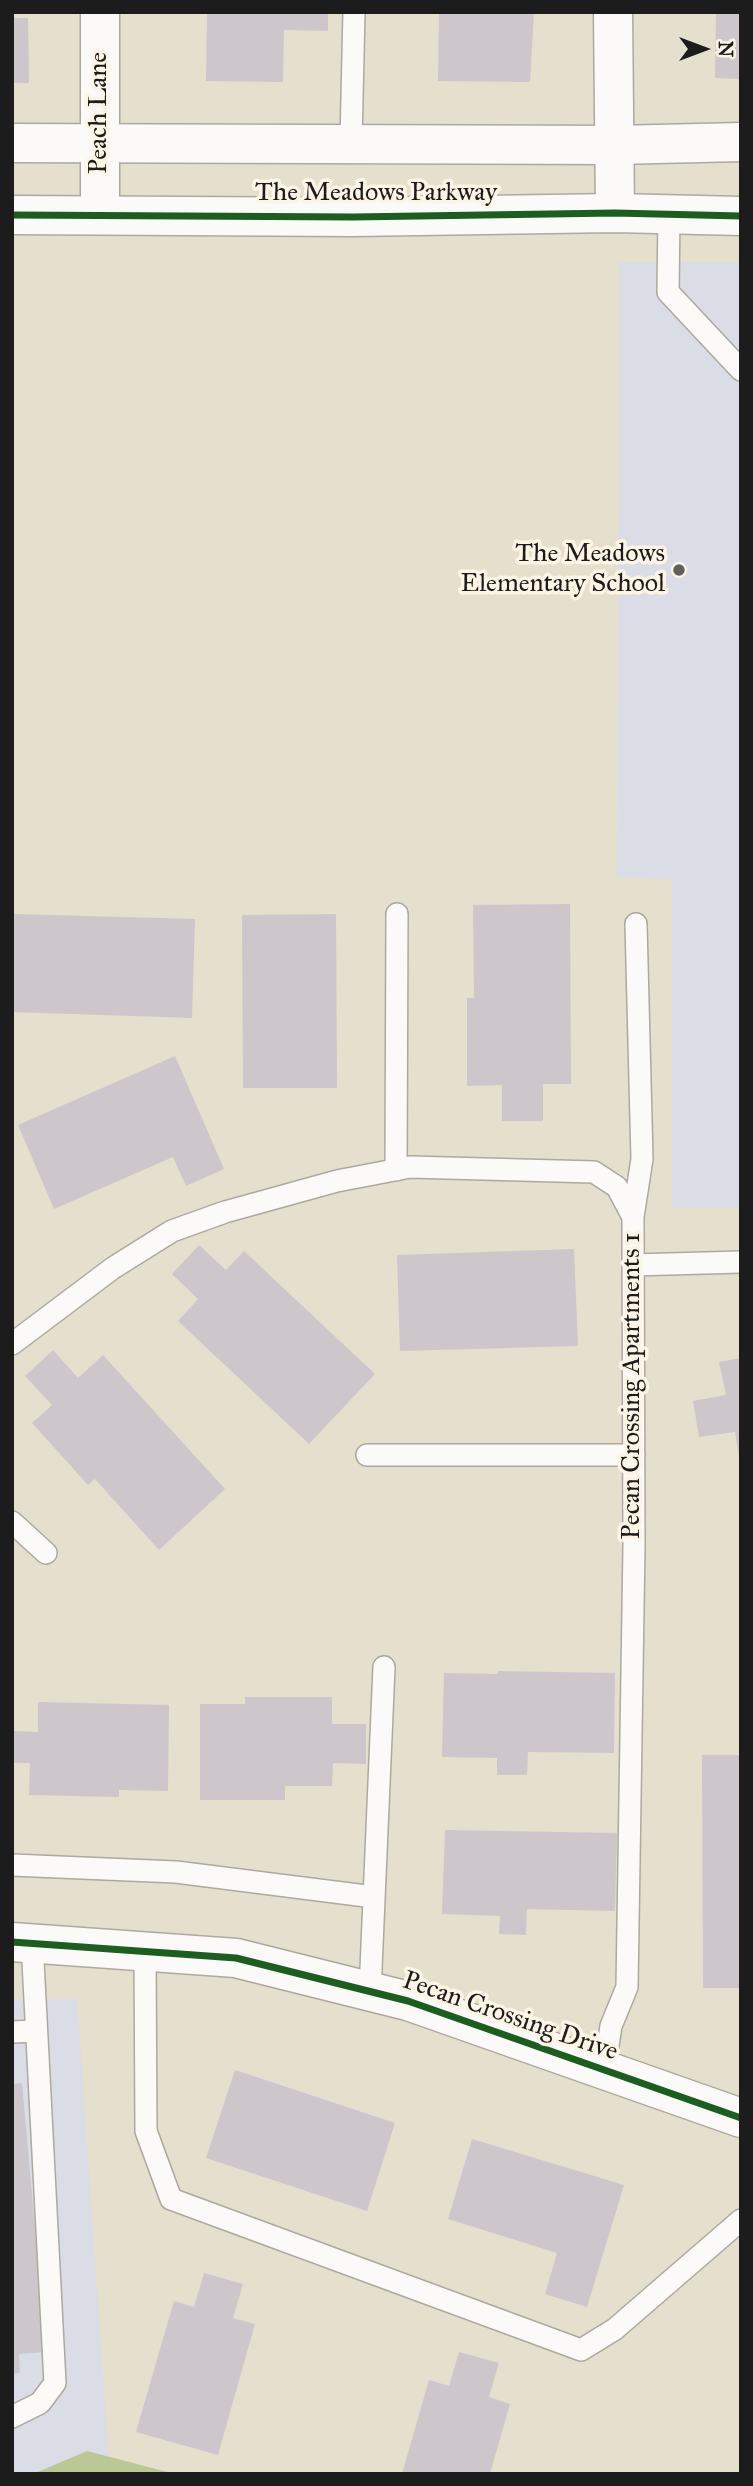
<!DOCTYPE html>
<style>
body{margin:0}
#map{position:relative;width:753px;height:2486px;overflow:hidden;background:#e5dfce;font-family:"IM FELL Great Primer",serif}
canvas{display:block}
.frame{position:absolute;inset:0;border:14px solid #1c1c1c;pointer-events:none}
.north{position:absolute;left:669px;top:14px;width:70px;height:70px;-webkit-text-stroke:5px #fcf5e5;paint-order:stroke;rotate:90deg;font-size:19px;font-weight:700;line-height:28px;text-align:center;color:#1c1c1c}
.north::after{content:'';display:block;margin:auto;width:24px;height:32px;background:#1c1c1c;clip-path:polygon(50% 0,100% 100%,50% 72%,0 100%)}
</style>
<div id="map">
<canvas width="753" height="2486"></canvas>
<div class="frame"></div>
<div class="north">N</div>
</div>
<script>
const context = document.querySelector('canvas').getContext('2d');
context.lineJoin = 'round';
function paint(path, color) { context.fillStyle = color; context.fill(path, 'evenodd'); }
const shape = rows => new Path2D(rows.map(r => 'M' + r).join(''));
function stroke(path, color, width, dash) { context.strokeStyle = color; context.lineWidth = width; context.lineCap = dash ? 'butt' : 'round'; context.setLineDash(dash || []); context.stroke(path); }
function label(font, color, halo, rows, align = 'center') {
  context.font = font + ' "IM FELL Great Primer",serif'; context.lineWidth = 7; context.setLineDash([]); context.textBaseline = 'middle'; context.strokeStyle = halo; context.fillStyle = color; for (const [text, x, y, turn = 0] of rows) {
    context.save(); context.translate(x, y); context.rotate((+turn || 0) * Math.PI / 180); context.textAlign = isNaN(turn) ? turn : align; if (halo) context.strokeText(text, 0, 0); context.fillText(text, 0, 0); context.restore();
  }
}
paint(shape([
 [619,262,741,262,741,1208,672,1208,672,879,617,878],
 [12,1999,77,1999,109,2464,22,2474,12,2474]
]), '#dadce6');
paint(shape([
 [87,2451,175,2474,33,2474]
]), '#bbc795');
paint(shape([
 [207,12,328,12,328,31,284,30,283,82,206,81],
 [439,12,534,12,530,82,438,81],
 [716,12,741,12,741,79,715,78],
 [12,18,28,18,29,83,12,83],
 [570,904,571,1084,543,1084,543,1121,502,1121,502,1085,467,1086,467,998,474,998,473,905],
 [14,914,195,919,192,1018,13,1012],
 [336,914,337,1088,243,1088,242,915],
 [175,1056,224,1169,186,1186,173,1157,54,1209,18,1125],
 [199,1245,226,1270,244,1251,375,1374,309,1444,178,1321,198,1299,172,1274],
 [574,1249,578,1346,400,1351,397,1255],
 [53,1350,78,1378,103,1355,225,1489,159,1550,95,1479,88,1485,32,1423,52,1405,25,1376],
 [741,1358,741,1457,739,1457,735,1432,699,1437,693,1401,726,1395,719,1362],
 [498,1671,615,1673,614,1753,528,1752,527,1775,497,1775,497,1758,442,1757,444,1673,498,1674],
 [245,1697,332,1697,332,1724,366,1724,366,1764,333,1763,332,1786,285,1786,285,1800,200,1800,200,1704,245,1704],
 [38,1702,169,1705,168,1791,119,1790,119,1797,29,1795,30,1763,12,1763,12,1731,38,1732],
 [702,1755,741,1755,741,1988,703,1988],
 [445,1830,617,1833,615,1911,527,1909,526,1935,499,1934,500,1916,442,1914],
 [235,2070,395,2123,367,2211,206,2158],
 [22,2083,46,2352,19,2354,20,2373,12,2374,12,2084],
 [472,2139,624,2185,587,2307,545,2294,557,2253,448,2219],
 [204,2273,243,2284,233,2318,255,2324,218,2455,136,2432,174,2301,194,2307],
 [459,2352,499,2363,489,2397,510,2404,490,2474,402,2474,429,2380,449,2386]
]), '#cdc7cc');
const lane = shape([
 [351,142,354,12],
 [669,214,668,292,741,370],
 [396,1170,397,914],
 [633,1217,642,1159,636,924],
 [633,1265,741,1262],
 [12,1344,113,1268,172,1231,225,1212,337,1181,410,1167,594,1172,617,1187,633,1217,634,1546,627,1987,611,2026,604,2072],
 [367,1455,634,1455],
 [12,1522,46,1553],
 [12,1865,176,1872,374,1897],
 [145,1951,146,2131,171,2199,581,2350,615,2329,741,2220],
 [370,1992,384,1667],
 [12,2032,36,2031],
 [12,2417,40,2403,55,2383,32,1942]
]);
const street = shape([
 [100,12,100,214],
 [613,12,615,213],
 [12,1942,236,1958,408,2001,741,2118]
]);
const secondary = shape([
 [12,143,615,145,741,142],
 [12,215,353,217,615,213,741,216]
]);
stroke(lane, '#ada99e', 24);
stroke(street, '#ada99e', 41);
stroke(secondary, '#ada99e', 41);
stroke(lane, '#fbfaf8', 21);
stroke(street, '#fbfaf8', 38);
stroke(secondary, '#fbfaf8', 38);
stroke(shape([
 [12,215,353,217,615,213,741,216],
 [12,1942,236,1958,408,2001,741,2118]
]), '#1b5e20', 7);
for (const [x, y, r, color] of [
 [679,570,7,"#62605a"]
]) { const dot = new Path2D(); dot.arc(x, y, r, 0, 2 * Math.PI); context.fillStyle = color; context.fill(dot); stroke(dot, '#fcf5e5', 2.5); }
label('26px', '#1c1c1c', '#fcf5e5', [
 ["Peach Lane",100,113,-90],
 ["The Meadows Parkway",376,194],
 ["Pecan Crossing Apartments 1",633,1386,-90],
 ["Pecan Crossing Drive",510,2017,19]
]);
label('26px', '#1c1c1c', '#fcf5e5', [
 ["The Meadows",665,555],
 ["Elementary School",665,585]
], 'right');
</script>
